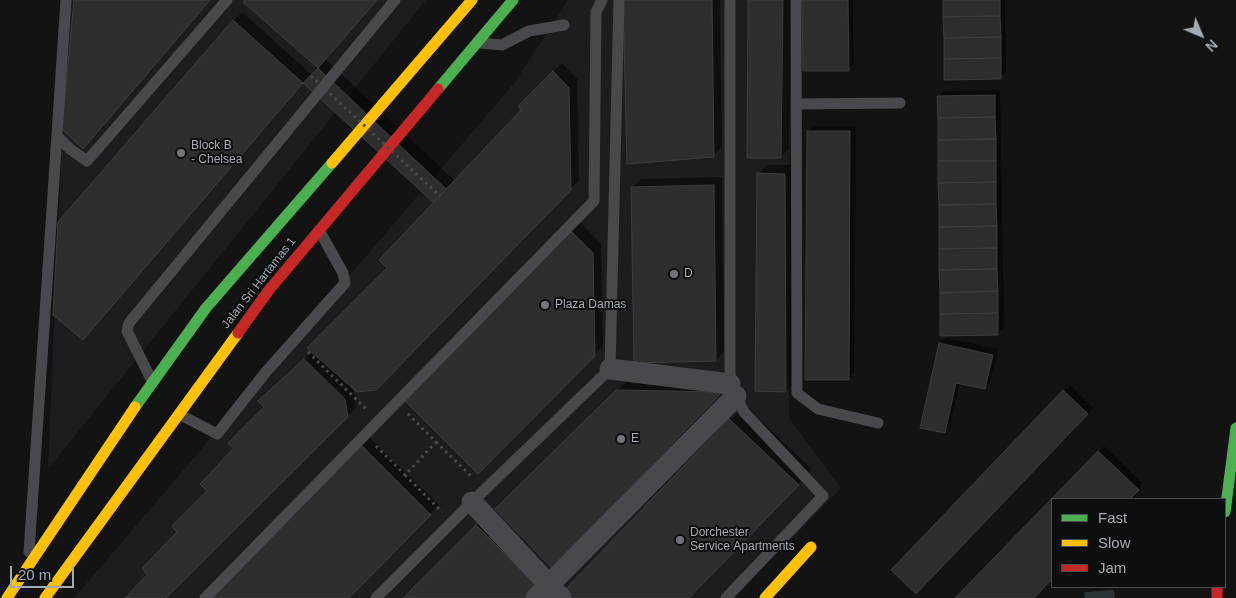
<!DOCTYPE html>
<style>
body{margin:0}
#map{position:relative;width:1236px;height:598px;overflow:hidden;background:#131313;font-family:Helvetica,sans-serif}
canvas{display:block}
.legend{position:absolute;left:1051px;top:498px;width:175px;height:90px;box-sizing:border-box;background:#0d0e0f;border:1px solid #4a4d51;margin:0;padding:6px 9px;list-style:none;font-size:15px;color:#a5abb3}
.legend li{display:flex;align-items:center;gap:10px;height:25px}
.legend b{width:25px;border:1px solid #4a4d51}
.north{position:absolute;left:1176px;top:10px;width:50px;height:50px;-webkit-text-stroke:4px #0d0e0f;paint-order:stroke;rotate:135deg;font-size:14px;font-weight:700;line-height:20px;text-align:center;color:#a5abb3}
.north::after{content:'';display:block;margin:auto;width:18px;height:22px;background:#a5abb3;clip-path:polygon(50% 0,100% 100%,50% 72%,0 100%)}
.scale{position:absolute;left:10px;top:566px;width:64px;height:22px;box-sizing:border-box;border:2px solid #a5abb3;border-top:0;padding-left:6px;font-size:15px;line-height:18px;white-space:nowrap;color:#a5abb3;-webkit-text-stroke:4px #0d0e0f;paint-order:stroke}
</style>
<div id="map">
<canvas width="1236" height="598"></canvas>
<ul class="legend">
<li><b style="height:6px;background:#4caf50"></b>Fast</li>
<li><b style="height:6px;background:#ffc107"></b>Slow</li>
<li><b style="height:6px;background:#c62828"></b>Jam</li>
</ul>
<div class="north">N</div>
<div class="scale">20 m</div>
</div>
<script>
const context = document.querySelector('canvas').getContext('2d');
context.lineJoin = 'round';
function paint(path, color) { context.fillStyle = color; context.fill(path, 'evenodd'); }
const shape = rows => new Path2D(rows.map(r => 'M' + r).join(''));
function stroke(path, color, width, dash) { context.strokeStyle = color; context.lineWidth = width; context.lineCap = dash ? 'butt' : 'round'; context.setLineDash(dash || []); context.stroke(path); }
function label(font, color, halo, rows, align = 'center') {
  context.font = font + ' Helvetica,sans-serif'; context.lineWidth = 4; context.setLineDash([]); context.textBaseline = 'middle'; context.strokeStyle = halo; context.fillStyle = color; for (const [text, x, y, turn = 0] of rows) {
    context.save(); context.translate(x, y); context.rotate((+turn || 0) * Math.PI / 180); context.textAlign = isNaN(turn) ? turn : align; if (halo) context.strokeText(text, 0, 0); context.fillText(text, 0, 0); context.restore();
  }
}
paint(shape([
 [68,0,426,0,48,469],
 [568,0,789,0,789,418,841,488,734,598,74,598,515,82]
]), '#1d1d1f');
paint(shape([
 [1114,590,1115,598,1085,598,1084,592]
]), '#2b3337');
paint(shape([
 [246,0,376,0,325,59,455,181,523,111,520,106,562,63,577,79,579,180,375,389,353,387,356,408,165,598,127,598,148,575,209,491,236,448,266,407,269,393,313,351,389,268,435,202,304,82,91,330,60,222,234,21,242,12,312,75,319,68,245,2],
 [625,0,720,0,722,147,713,155],
 [749,0,791,0,789,148,781,157],
 [803,0,853,0,854,64,848,69],
 [944,0,1005,0,1006,72,1000,78],
 [1000,90,1004,328,998,334,939,96,944,91],
 [814,126,856,126,854,373,848,379,808,132],
 [767,165,793,165,794,383,786,391,759,173],
 [722,177,724,352,716,360,633,187,641,179],
 [579,221,601,244,603,346,478,472,405,399],
 [946,338,998,349,990,382,984,388,960,382,950,426,944,431,940,344],
 [626,382,728,383,497,509],
 [1070,385,1093,408,916,592,893,570],
 [745,405,812,470,687,598,565,592],
 [369,437,439,505,347,598,210,598],
 [1104,446,1143,484,1129,499,1053,499],
 [1052,500,1052,578,1033,598,957,598],
 [486,517,545,576,523,598,405,598]
]), '#0007');
const building = shape([
 [74,0,210,0,83,149,62,129,74,0],
 [245,0,377,0,318,68,243,2,245,0],
 [623,0,712,0,714,157,627,164,623,0],
 [748,0,783,0,781,158,747,158,748,0],
 [802,0,848,0,849,71,803,71,802,0],
 [943,0,1000,0,1000,16,943,17,943,0],
 [1000,16,1001,37,944,38,943,17,1000,16],
 [233,20,303,83,83,340,53,315,58,222,233,20],
 [1001,37,1001,58,944,59,944,38,1001,37],
 [1001,58,1001,79,944,80,944,59,1001,58],
 [318,68,446,189,433,202,303,83,318,68],
 [553,71,569,88,571,190,376,390,357,392,307,348,387,268,379,260,521,110,518,106,553,71],
 [995,95,995,117,938,118,937,96,995,95],
 [995,117,996,139,938,140,938,118,995,117],
 [807,131,850,131,849,380,805,380,807,131],
 [996,139,996,161,938,161,938,140,996,139],
 [938,161,996,161,996,182,938,183,938,161],
 [757,173,785,174,786,392,755,391,757,173],
 [996,182,996,204,939,205,938,183,996,182],
 [714,185,716,361,634,363,631,187,714,185],
 [996,204,997,226,939,227,939,205,996,204],
 [997,226,997,248,939,249,939,227,997,226],
 [569,229,593,253,595,356,478,474,403,399,569,229],
 [997,248,997,269,939,270,939,249,997,248],
 [997,269,998,291,940,293,939,270,997,269],
 [998,291,998,313,940,314,940,293,998,291],
 [998,313,998,335,940,336,940,314,998,313],
 [939,343,993,355,985,389,956,383,945,433,920,428,939,343],
 [304,359,345,399,348,417,166,598,125,598,147,575,142,568,177,532,172,526,207,491,200,484,234,448,228,443,264,407,258,401,304,359],
 [616,390,722,392,552,568,495,509,616,390],
 [1063,390,1088,414,916,594,891,570,1063,390],
 [729,419,799,485,689,598,566,598,561,594,729,419],
 [360,444,431,515,349,598,208,598,360,444],
 [1098,451,1139,490,1130,499,1052,499,1052,579,1034,598,955,598,1098,451],
 [476,525,537,586,525,598,403,598,476,525]
]);
paint(building, '#2d2e2e');
stroke(building, '#3b3d3f', 1);
stroke(shape([
 [308,352,368,411],
 [436,442,473,478],
 [376,446,405,475,436,442,407,413],
 [405,475,442,512]
]), '#494a4d', 3, [2.5, 4]);
stroke(shape([
 [796,0,797,393,818,409,878,423],
 [480,43,502,45,529,31,564,25],
 [796,104,900,103],
 [57,136,70,149,87,161,227,0],
 [151,379,127,331,129,323,395,0],
 [179,414,217,434,265,373,345,283,343,273,319,230],
 [29,552,66,0],
 [205,598,594,201,596,12,602,0],
 [376,598,472,502,610,369,619,0],
 [726,598,823,496,744,412,730,384,730,0]
]), '#47494c', 11);
stroke(shape([
 [610,369,730,384],
 [472,502,561,598],
 [536,598,736,396]
]), '#47494c', 21);
stroke(shape([
 [438,89,513,0],
 [135,407,206,308,332,163],
 [1225,512,1236,428]
]), '#4caf50', 11);
stroke(shape([
 [332,163,472,0],
 [7,598,135,407],
 [45,598,238,333],
 [765,598,811,547]
]), '#ffc107', 11);
stroke(shape([
 [238,333,269,290,438,89],
 [1217,587,1217,598]
]), '#c62828', 11);
stroke(shape([
 [311,76,440,196]
]), '#494a4d', 3, [2.5, 4]);
for (const [x, y, r, color] of [
 [181,153,5,"#72767b"],
 [674,274,5,"#72767b"],
 [545,305,5,"#72767b"],
 [621,439,5,"#72767b"],
 [680,540,5,"#72767b"]
]) { const dot = new Path2D(); dot.arc(x, y, r, 0, 2 * Math.PI); context.fillStyle = color; context.fill(dot); stroke(dot, '#0d0e0f', 2); }
label('12px', '#a5abb3', '#0d0e0f', [
 ["Block B",191,146],
 ["- Chelsea",191,160],
 ["D",684,274],
 ["Plaza Damas",555,305],
 ["E",631,439],
 ["Dorchester",690,533],
 ["Service Apartments",690,547]
], 'left');
label('12px', '#a5abb3', '#0d0e0f', [
 ["Jalan Sri Hartamas 1",259,283,-52]
]);
</script>
